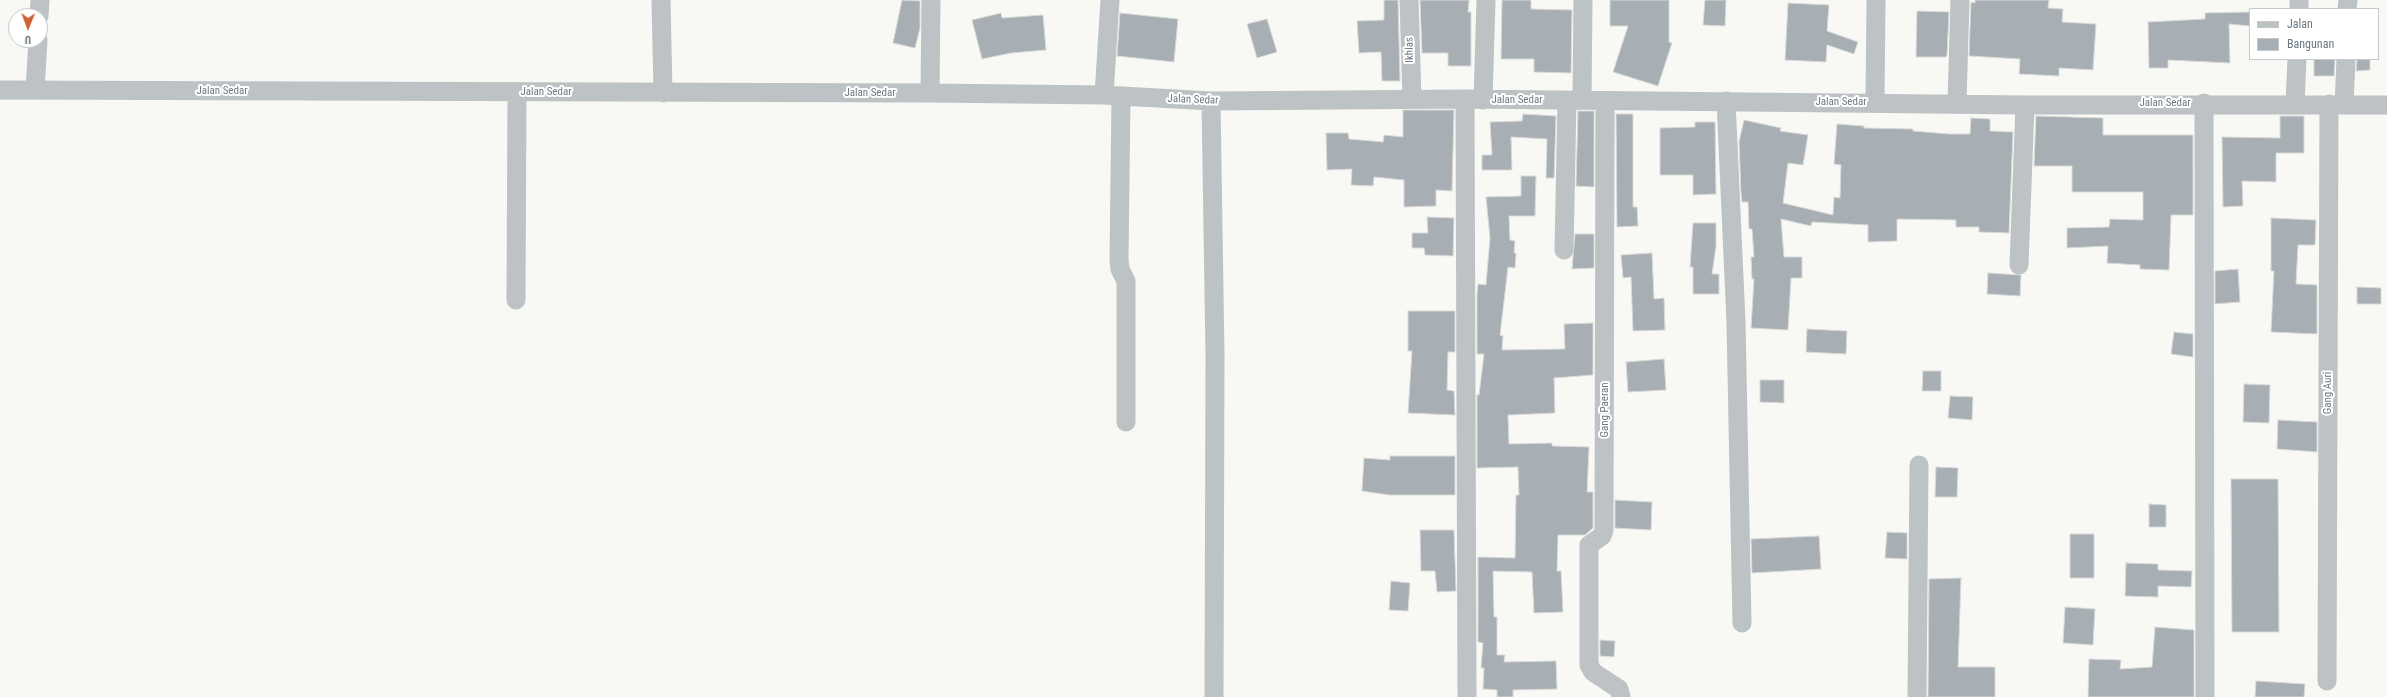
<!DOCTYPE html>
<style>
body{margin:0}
#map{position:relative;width:2387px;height:697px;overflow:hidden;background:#f8f8f5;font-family:"Roboto Condensed",sans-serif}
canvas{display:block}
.legend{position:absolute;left:2249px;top:8px;width:130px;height:52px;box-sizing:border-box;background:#fff;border:1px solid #c3c9cd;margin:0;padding:5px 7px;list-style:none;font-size:12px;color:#6a7883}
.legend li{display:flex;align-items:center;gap:8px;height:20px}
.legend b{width:20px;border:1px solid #c3c9cd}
.north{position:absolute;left:8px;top:8px;width:40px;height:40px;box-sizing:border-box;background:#fff;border:1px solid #c3c9cd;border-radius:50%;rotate:181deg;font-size:11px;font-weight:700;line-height:16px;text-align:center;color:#6a7883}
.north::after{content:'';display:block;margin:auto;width:14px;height:18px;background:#d2603b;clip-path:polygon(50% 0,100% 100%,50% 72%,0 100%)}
</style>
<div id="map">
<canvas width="2387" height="697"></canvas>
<ul class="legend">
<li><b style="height:5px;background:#bdc2c5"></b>Jalan</li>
<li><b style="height:11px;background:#a7aeb4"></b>Bangunan</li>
</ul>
<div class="north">U</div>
</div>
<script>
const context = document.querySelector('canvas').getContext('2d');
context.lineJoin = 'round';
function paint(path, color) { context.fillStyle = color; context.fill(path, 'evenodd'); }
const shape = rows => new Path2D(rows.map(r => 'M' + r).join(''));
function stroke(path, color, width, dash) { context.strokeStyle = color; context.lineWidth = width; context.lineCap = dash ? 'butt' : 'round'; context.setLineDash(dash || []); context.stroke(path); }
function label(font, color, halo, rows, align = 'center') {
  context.font = font + ' "Roboto Condensed",sans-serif'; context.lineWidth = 4; context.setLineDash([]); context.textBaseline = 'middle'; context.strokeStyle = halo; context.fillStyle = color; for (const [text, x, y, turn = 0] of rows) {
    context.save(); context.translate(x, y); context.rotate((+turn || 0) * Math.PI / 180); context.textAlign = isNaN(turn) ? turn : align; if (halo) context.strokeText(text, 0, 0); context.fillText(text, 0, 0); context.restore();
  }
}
const building = shape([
 [902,0,920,1,920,28,915,48,893,43,902,0],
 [1384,0,1398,0,1400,81,1382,81,1381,52,1359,53,1357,21,1384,20,1384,0],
 [1420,0,1469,0,1468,12,1471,12,1471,66,1448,66,1448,53,1422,53,1420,0],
 [1502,0,1531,0,1531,9,1572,10,1571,73,1534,72,1534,59,1501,59,1502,0],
 [1610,0,1669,0,1669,42,1672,43,1658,86,1613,72,1628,26,1610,26,1610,0],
 [1705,0,1726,0,1725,26,1703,25,1705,0],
 [1975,0,2049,0,2048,8,2063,9,2062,22,2096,24,2093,70,2059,68,2059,76,2019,74,2020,59,1969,56,1971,2,1975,3,1975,0],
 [1788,3,1829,5,1827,31,1858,42,1854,54,1827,45,1826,62,1785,60,1788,3],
 [1917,11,1949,12,1947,55,1946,57,1916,57,1917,11],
 [2250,12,2250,26,2229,24,2230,63,2168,60,2168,68,2149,68,2148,22,2205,19,2205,13,2250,12],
 [1001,13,1002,18,1043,15,1046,50,1011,53,982,59,972,20,1001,13],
 [1120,13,1178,19,1174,62,1117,56,1120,13],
 [1267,19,1277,52,1257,58,1247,24,1267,19],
 [2314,59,2335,59,2334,76,2314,76,2314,59],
 [2357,59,2370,59,2370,70,2356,71,2357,59],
 [1403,110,1454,110,1452,191,1436,190,1436,206,1404,207,1404,180,1374,177,1373,186,1351,185,1352,169,1327,170,1326,133,1348,133,1349,139,1383,142,1384,135,1403,137,1403,110],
 [1578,111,1594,111,1594,187,1576,186,1578,111],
 [1523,114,1556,116,1554,178,1546,178,1547,139,1511,137,1512,170,1482,170,1482,155,1492,155,1490,122,1522,121,1523,114],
 [1616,114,1633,114,1633,207,1637,207,1638,226,1617,227,1616,114],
 [2036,116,2103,118,2103,135,2193,135,2193,215,2171,215,2169,270,2140,269,2140,265,2107,263,2108,246,2067,248,2067,228,2109,227,2110,219,2143,220,2143,192,2072,192,2072,166,2034,166,2036,116],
 [2280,116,2304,116,2304,153,2276,153,2276,182,2242,181,2243,206,2223,207,2222,137,2280,138,2280,116],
 [1971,118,1990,119,1990,131,2013,132,2009,233,1979,232,1979,227,1956,227,1956,220,1897,219,1897,241,1868,242,1868,225,1812,222,1811,226,1781,219,1784,257,1802,257,1802,278,1791,278,1788,330,1751,328,1754,279,1752,279,1751,257,1754,257,1752,229,1749,229,1748,202,1742,202,1741,193,1739,142,1744,120,1781,128,1780,131,1808,135,1803,165,1788,163,1783,203,1833,215,1834,197,1840,198,1841,165,1834,164,1837,124,1864,126,1864,128,1913,129,1913,131,1949,134,1970,134,1971,118],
 [1695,122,1715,122,1716,194,1693,195,1693,175,1660,175,1660,128,1695,127,1695,122],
 [1521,176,1536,176,1535,216,1509,216,1510,240,1515,241,1514,253,1516,253,1515,268,1508,267,1500,335,1503,336,1502,350,1565,349,1564,324,1593,323,1593,375,1554,378,1555,413,1508,415,1509,444,1552,443,1552,446,1589,447,1587,492,1593,492,1593,528,1585,535,1558,535,1557,571,1561,571,1563,612,1534,613,1532,572,1493,571,1494,617,1497,617,1497,655,1505,655,1504,662,1556,661,1557,689,1513,690,1513,697,1497,697,1497,690,1483,689,1484,668,1481,668,1483,643,1478,642,1478,557,1515,558,1516,495,1519,495,1518,467,1477,468,1477,395,1479,395,1484,354,1477,354,1477,294,1478,284,1486,285,1490,238,1486,197,1521,196,1521,176],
 [1427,217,1454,218,1453,256,1425,255,1424,248,1412,248,1412,233,1428,233,1427,217],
 [2271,218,2316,220,2315,245,2298,245,2296,284,2317,285,2317,334,2271,332,2274,271,2271,271,2271,218],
 [1693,223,1716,223,1716,246,1712,274,1719,274,1719,294,1693,294,1693,267,1690,267,1693,223],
 [1575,234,1594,234,1594,268,1572,269,1575,234],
 [1652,253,1654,299,1664,298,1665,330,1633,331,1631,277,1623,278,1621,255,1652,253],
 [2238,269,2240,302,2215,304,2215,271,2238,269],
 [1988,273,2021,275,2020,296,1987,294,1988,273],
 [2357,287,2381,288,2381,304,2357,304,2357,287],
 [1408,311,1455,311,1455,352,1448,352,1447,390,1454,391,1455,415,1408,413,1412,351,1408,351,1408,311],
 [1807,329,1847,331,1846,354,1806,352,1807,329],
 [2174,332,2193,334,2193,357,2171,354,2174,332],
 [1664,359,1666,390,1628,392,1626,362,1664,359],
 [1923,371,1941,371,1941,391,1922,391,1923,371],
 [1760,380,1784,380,1784,403,1760,402,1760,380],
 [2244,384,2270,385,2269,423,2243,422,2244,384],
 [1950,396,1973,397,1972,420,1948,418,1950,396],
 [2278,420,2317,422,2317,452,2277,449,2278,420],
 [1390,456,1455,456,1455,495,1389,495,1362,491,1364,458,1390,460,1390,456],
 [1936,467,1958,468,1957,497,1935,497,1936,467],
 [2231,479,2278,479,2279,632,2232,632,2231,479],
 [1615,500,1652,502,1651,530,1615,528,1615,500],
 [2149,504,2166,505,2166,527,2149,527,2149,504],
 [1420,530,1454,530,1456,591,1437,592,1435,571,1421,571,1420,530],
 [1887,532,1907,533,1907,559,1885,558,1887,532],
 [2070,534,2094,534,2094,578,2070,578,2070,534],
 [1819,536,1821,569,1752,573,1751,539,1819,536],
 [2126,563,2158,564,2158,570,2192,571,2191,587,2158,586,2158,597,2125,596,2126,563],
 [1961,578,1958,667,1995,667,1995,697,1928,697,1929,579,1961,578],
 [1391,581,1410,583,1408,611,1389,610,1391,581],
 [2065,607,2095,609,2093,645,2063,643,2065,607],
 [2155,627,2194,630,2194,697,2088,697,2089,659,2121,660,2120,669,2152,667,2155,627],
 [1600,640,1615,641,1614,657,1600,656,1600,640],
 [2256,681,2305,684,2304,697,2255,697,2256,681]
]);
paint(building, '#a7aeb4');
stroke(building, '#d9d9d8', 1);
stroke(shape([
 [661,0,663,93],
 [1409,0,1412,99],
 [2299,9,2299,0],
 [2347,9,2348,0],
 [39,16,40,0],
 [0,90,930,93,1104,95,1211,101,1465,99,2025,105,2387,105],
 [35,90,38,40],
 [930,93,931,0],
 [1104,95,1110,0],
 [1121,97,1119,260,1120,269,1126,281,1126,422],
 [1465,99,1467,697],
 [1483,100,1486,0],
 [1582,100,1583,0],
 [1211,101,1215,356,1214,697],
 [1605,101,1604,530,1602,536,1589,545,1589,665,1593,672,1619,689,1621,697],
 [1726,101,1736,322,1742,623],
 [1875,102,1876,0],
 [1957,103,1960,0],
 [2204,103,2205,697],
 [2295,104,2297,59],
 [2344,105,2346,59],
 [1564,250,1567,100],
 [2019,265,2025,105],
 [516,300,517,92],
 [2327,681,2329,104],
 [1917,697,1919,465]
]), '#bdc2c5', 19);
label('11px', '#6a7883', '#fff', [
 ["Ikhlas",1410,50,-91],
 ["Jalan Sedar",222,91],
 ["Jalan Sedar",546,92],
 ["Jalan Sedar",870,93],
 ["Jalan Sedar",1193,100,2],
 ["Jalan Sedar",1517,100],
 ["Jalan Sedar",1841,102],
 ["Jalan Sedar",2165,103],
 ["Gang Auri",2328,393,-90],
 ["Gang Paeran",1605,410,-90]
]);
</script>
